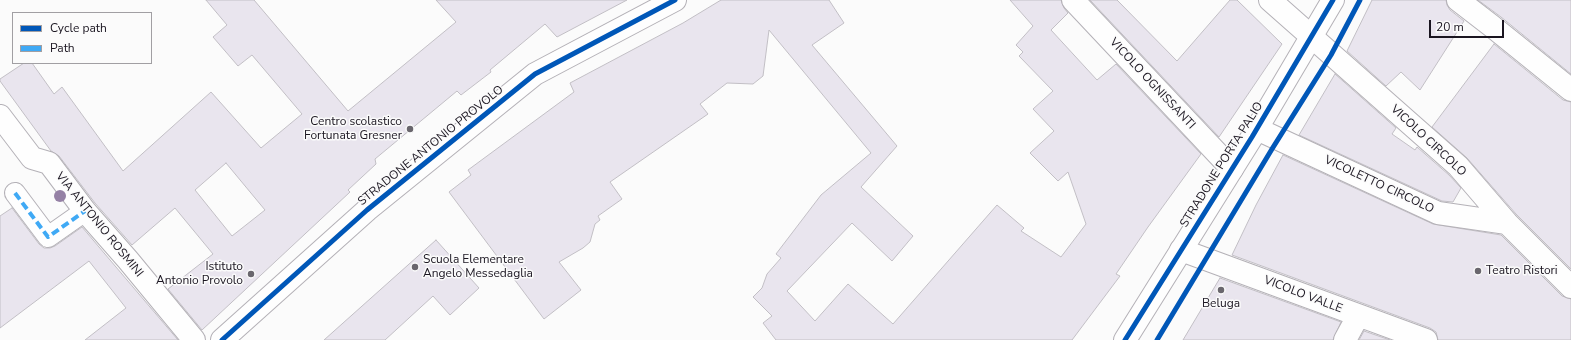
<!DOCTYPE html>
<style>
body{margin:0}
#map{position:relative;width:1571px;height:340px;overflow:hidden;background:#fbfbfb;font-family:"Nunito Sans",sans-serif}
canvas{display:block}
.legend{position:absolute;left:12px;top:12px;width:140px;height:52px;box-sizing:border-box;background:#fbfbfb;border:1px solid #a19fa3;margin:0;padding:5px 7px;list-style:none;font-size:12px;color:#1a1520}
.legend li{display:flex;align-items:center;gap:8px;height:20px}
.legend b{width:20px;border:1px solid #a19fa3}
.scale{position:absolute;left:1429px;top:20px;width:75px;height:18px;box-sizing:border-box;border:2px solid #1a1520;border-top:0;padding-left:5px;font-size:12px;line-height:14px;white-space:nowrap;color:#1a1520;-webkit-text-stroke:3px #fbfbfb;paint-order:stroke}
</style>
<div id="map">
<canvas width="1571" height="340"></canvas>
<ul class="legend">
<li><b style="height:5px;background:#0057b8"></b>Cycle path</li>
<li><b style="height:5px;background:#3fa9f5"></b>Path</li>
</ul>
<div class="scale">20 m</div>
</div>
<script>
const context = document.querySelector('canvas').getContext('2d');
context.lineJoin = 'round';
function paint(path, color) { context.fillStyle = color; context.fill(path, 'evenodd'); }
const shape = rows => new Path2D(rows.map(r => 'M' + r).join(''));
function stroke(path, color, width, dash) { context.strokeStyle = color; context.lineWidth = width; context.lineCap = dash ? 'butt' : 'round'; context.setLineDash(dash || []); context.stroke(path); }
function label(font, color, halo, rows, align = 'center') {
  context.font = font + ' "Nunito Sans",sans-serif'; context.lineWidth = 3; context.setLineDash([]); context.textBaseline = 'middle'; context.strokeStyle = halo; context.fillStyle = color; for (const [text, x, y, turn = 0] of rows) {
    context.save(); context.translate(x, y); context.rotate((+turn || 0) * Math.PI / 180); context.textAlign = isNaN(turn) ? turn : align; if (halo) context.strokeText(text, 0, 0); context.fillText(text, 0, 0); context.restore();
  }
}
const building = shape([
 [206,0,254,0,348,111,456,22,436,0,627,0,557,37,545,24,490,70,491,72,461,95,457,91,375,159,376,164,348,190,350,192,202,330,168,289,213,254,175,208,132,245,95,203,59,156,51,151,0,81,0,79,24,63,32,63,54,94,62,87,123,171,211,92,261,148,302,114,252,55,238,66,213,37,227,25,206,0],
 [226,163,265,210,232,236,195,190,226,163],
 [721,0,829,0,844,23,812,45,897,146,861,187,913,236,892,261,852,223,787,291,815,321,848,284,893,324,997,205,1024,228,1021,231,1061,257,1086,224,1068,172,1058,181,1030,153,1054,131,1033,109,1053,91,1019,56,1023,52,1016,45,1033,26,1010,0,1061,0,1064,8,1068,13,1051,30,1097,80,1116,64,1201,154,1148,227,1116,274,1120,276,1072,340,776,340,763,323,772,316,753,297,762,288,767,274,781,258,776,254,821,195,871,153,769,30,763,76,753,84,727,83,700,104,708,114,610,182,622,199,598,216,600,220,595,224,590,242,583,248,559,262,581,290,544,319,449,192,471,175,468,170,574,92,570,83,683,23,721,0],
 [1090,0,1117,0,1177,61,1230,0,1237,0,1282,44,1219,137,1090,0],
 [1372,0,1446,0,1447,5,1450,10,1464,21,1420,90,1401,72,1386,86,1347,51,1372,0],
 [1478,0,1571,0,1571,74,1501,17,1478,0],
 [1494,44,1563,100,1571,102,1571,269,1516,214,1467,158,1432,127,1494,44],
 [1335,74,1396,128,1392,134,1415,150,1417,147,1449,175,1461,188,1453,202,1442,201,1299,135,1335,74],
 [1283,155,1433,224,1501,235,1562,296,1571,299,1571,340,1438,340,1436,332,1430,328,1232,255,1256,205,1283,155],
 [12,208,39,244,44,248,50,248,55,246,82,227,178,340,85,340,126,308,89,261,0,328,0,216,12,208],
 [436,240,479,288,450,315,433,296,385,340,324,340,436,240],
 [1220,278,1341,322,1333,340,1183,340,1220,278],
 [1364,331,1390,340,1359,340,1364,331]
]);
paint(building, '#e9e5ee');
stroke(building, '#c2bfc5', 1);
const pedestrian = shape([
 [15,193,48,237,85,211]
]);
const minor = shape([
 [1073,0,1232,169],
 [1270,0,1458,166,1507,223,1571,287],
 [1458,0,1493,27,1571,90],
 [0,116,32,158,49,163,85,211,128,260,194,340],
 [1257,129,1438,213,1507,223],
 [1181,250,1426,340],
 [222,340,367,210,535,74,675,0],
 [1345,340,1358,316]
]);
const tertiary = shape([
 [1125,340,1252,137,1333,0]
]);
stroke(pedestrian, '#b4b1b7', 22);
stroke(minor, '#b4b1b7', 24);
stroke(tertiary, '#b4b1b7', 24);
stroke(pedestrian, '#fefefe', 20);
stroke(minor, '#fefefe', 22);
stroke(tertiary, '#fefefe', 22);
stroke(shape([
 [15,193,48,237,85,211]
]), '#3fa9f5', 4, [8, 4]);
stroke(shape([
 [222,340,367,210,535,74,675,0],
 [1125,340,1252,137,1333,0],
 [1157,340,1272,149,1331,55,1360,0]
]), '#0057b8', 5);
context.fillStyle = '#9581a5';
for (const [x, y] of [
 [60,196]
]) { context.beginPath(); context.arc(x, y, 6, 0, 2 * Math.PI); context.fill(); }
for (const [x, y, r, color] of [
 [410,129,4,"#69666d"],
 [415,267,4,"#69666d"],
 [1478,271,4,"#69666d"],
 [251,274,4,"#69666d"],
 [1221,290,4,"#69666d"]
]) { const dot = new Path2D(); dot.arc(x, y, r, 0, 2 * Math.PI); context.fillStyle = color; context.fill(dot); stroke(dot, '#fbfbfb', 1.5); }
label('12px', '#1a1520', '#fbfbfb', [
 ["VICOLO OGNISSANTI",1152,84,47],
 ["VICOLO CIRCOLO",1428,141,43],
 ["STRADONE ANTONIO PROVOLO",431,146,-39],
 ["STRADONE PORTA PALIO",1222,165,-58],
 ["VICOLETTO CIRCOLO",1379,185,25],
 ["VIA ANTONIO ROSMINI",99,225,51],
 ["VICOLO VALLE",1303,295,21]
]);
label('12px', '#1a1520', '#fbfbfb', [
 ["Centro scolastico",402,122],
 ["Fortunata Gresner",402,136],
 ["Scuola Elementare",423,260,"left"],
 ["Angelo Messedaglia",423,274,"left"],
 ["Istituto",243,267],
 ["Antonio Provolo",243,281],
 ["Teatro Ristori",1486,271,"left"],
 ["Beluga",1221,304,"center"]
], 'right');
</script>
